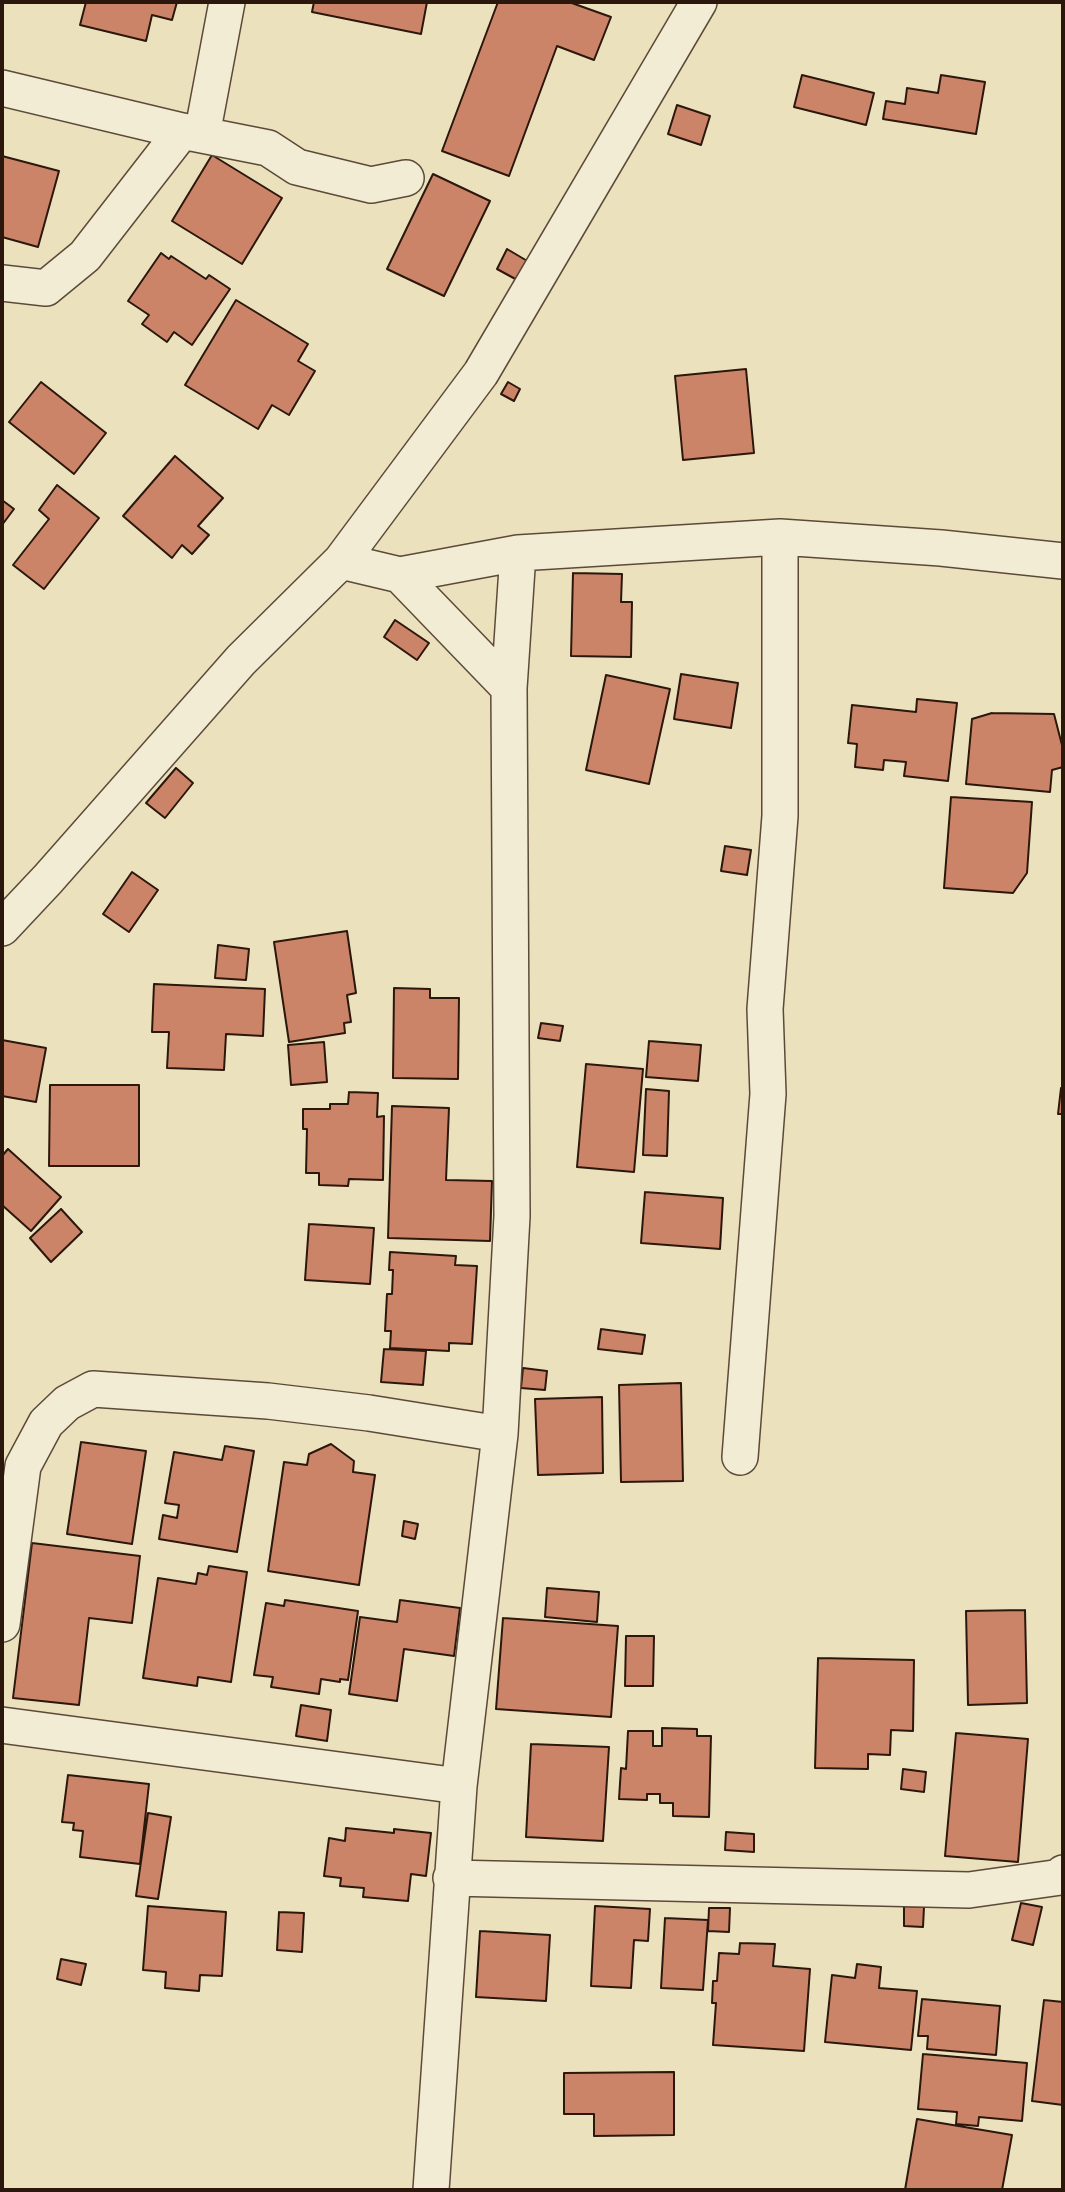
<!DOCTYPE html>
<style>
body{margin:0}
#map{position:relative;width:1065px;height:2192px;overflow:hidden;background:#ebe1bd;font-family:"IM FELL DW Pica",serif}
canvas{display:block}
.frame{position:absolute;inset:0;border:4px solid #2c170d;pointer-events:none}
</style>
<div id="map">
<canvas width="1065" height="2192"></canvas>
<div class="frame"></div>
</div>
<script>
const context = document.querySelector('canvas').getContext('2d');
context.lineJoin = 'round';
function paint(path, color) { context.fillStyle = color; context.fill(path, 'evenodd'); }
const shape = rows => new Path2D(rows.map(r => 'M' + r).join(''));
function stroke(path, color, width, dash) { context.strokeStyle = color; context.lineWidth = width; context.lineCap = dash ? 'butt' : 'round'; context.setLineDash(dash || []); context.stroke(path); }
const building = shape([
 [86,2,177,2,172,20,152,15,146,41,80,25,86,2],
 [314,2,427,2,421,34,312,12,314,2],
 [498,2,569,2,611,17,594,60,557,46,509,176,442,151,498,2],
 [802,75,874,93,866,125,794,107,802,75],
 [941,75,985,82,976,134,883,119,886,101,905,104,907,88,938,93,941,75],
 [677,105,710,116,701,145,668,134,677,105],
 [212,155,282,198,242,264,172,221,212,155],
 [2,156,59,171,38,247,2,237,2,156],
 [433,174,490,201,444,296,387,269,433,174],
 [507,249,529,262,519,281,497,269,507,249],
 [161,253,169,259,171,256,206,279,209,275,230,289,192,345,174,332,167,342,142,324,149,315,128,301,161,253],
 [236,300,308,344,298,361,315,371,289,415,272,405,258,429,185,385,236,300],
 [746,369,754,453,683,460,675,376,746,369],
 [41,382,106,433,74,474,9,422,41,382],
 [508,382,520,389,514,401,501,394,508,382],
 [175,456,223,498,198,526,209,535,192,554,182,545,172,558,123,516,175,456],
 [57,485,99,518,44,589,13,565,49,519,39,510,57,485],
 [2,500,14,509,2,525,2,500],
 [573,573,622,574,621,602,632,602,631,657,571,656,573,573],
 [395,620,429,643,417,660,384,637,395,620],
 [681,674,738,683,731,728,674,719,681,674],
 [606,675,670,689,649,784,586,770,606,675],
 [917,699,957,703,948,781,904,776,906,762,884,760,883,770,855,767,857,744,848,743,852,705,916,712,917,699],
 [992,713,1054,714,1063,749,1063,767,1052,770,1050,792,966,784,972,719,992,713],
 [176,768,193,783,165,818,146,803,176,768],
 [951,797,1032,802,1027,873,1013,893,944,888,951,797],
 [725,846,751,850,747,875,721,871,725,846],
 [132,872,158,890,129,932,103,914,132,872],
 [347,931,356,993,347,995,351,1022,344,1023,345,1033,289,1042,274,942,347,931],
 [218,945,249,949,246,980,215,978,218,945],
 [154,984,265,989,263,1036,226,1034,224,1070,167,1068,169,1032,152,1032,154,984],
 [394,988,430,989,430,998,459,998,458,1079,393,1078,394,988],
 [541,1023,563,1026,560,1041,538,1038,541,1023],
 [2,1040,46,1048,36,1102,2,1096,2,1040],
 [649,1041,701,1045,698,1081,646,1077,649,1041],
 [324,1042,327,1082,291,1085,288,1045,324,1042],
 [586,1064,643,1069,634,1172,577,1167,586,1064],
 [50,1085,139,1085,139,1166,49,1166,50,1085],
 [1061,1088,1063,1088,1063,1114,1058,1114,1061,1088],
 [646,1089,669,1091,667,1156,643,1155,646,1089],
 [349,1092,378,1093,377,1117,384,1116,383,1180,349,1179,348,1186,319,1185,319,1173,306,1173,307,1129,303,1129,303,1109,330,1109,330,1104,348,1104,349,1092],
 [392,1106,449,1108,446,1180,492,1181,490,1241,388,1238,392,1106],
 [8,1149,61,1197,31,1231,2,1205,2,1156,8,1149],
 [645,1192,723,1198,720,1249,641,1243,645,1192],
 [61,1209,82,1232,51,1262,30,1238,61,1209],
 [309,1224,374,1228,370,1284,305,1280,309,1224],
 [390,1252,456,1256,455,1265,477,1266,472,1344,449,1343,449,1351,390,1348,391,1331,385,1331,387,1294,392,1294,393,1270,389,1270,390,1252],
 [601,1329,645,1335,642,1354,598,1349,601,1329],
 [384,1349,426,1351,423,1385,381,1382,384,1349],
 [523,1368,547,1371,545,1390,521,1388,523,1368],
 [681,1383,683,1481,621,1482,619,1385,681,1383],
 [602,1397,603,1473,538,1475,535,1399,602,1397],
 [81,1442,146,1451,132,1544,67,1534,81,1442],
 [331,1444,354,1461,353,1472,375,1475,359,1585,268,1571,284,1462,307,1465,309,1454,331,1444],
 [225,1446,254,1451,237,1552,159,1539,163,1515,177,1518,179,1505,165,1503,174,1452,222,1460,225,1446],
 [404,1521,418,1524,415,1539,402,1536,404,1521],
 [32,1543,140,1556,132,1623,89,1618,79,1705,13,1698,32,1543],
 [209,1566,247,1572,231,1682,198,1677,197,1686,143,1678,158,1578,196,1584,198,1573,207,1575,209,1566],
 [547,1588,599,1592,597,1622,545,1617,547,1588],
 [285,1600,358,1611,348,1680,340,1679,340,1682,321,1679,319,1694,271,1687,273,1677,254,1675,266,1603,284,1606,285,1600],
 [400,1600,460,1608,454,1656,404,1649,397,1701,349,1694,360,1617,397,1622,400,1600],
 [1025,1610,1027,1703,968,1705,966,1611,1025,1610],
 [503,1618,618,1626,611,1717,496,1709,503,1618],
 [626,1636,654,1636,653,1686,625,1686,626,1636],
 [818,1658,914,1660,913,1731,891,1730,890,1755,868,1754,868,1769,815,1768,818,1658],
 [301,1705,331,1710,327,1741,296,1736,301,1705],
 [662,1728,697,1729,697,1736,711,1736,709,1817,673,1816,673,1803,660,1803,660,1794,647,1794,647,1800,619,1799,621,1768,626,1769,628,1731,653,1731,653,1746,662,1746,662,1728],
 [956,1733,1028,1739,1018,1862,945,1856,956,1733],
 [531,1744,609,1747,603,1841,526,1837,531,1744],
 [903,1769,926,1772,924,1792,901,1789,903,1769],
 [68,1775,149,1784,140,1864,80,1857,83,1831,73,1830,74,1823,62,1822,68,1775],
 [148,1813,171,1817,158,1899,136,1896,148,1813],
 [346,1828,394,1833,394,1829,431,1833,426,1876,411,1874,408,1901,363,1897,364,1888,340,1886,341,1878,324,1876,329,1838,345,1841,346,1828],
 [726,1832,754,1834,754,1852,725,1850,726,1832],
 [1021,1903,1042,1907,1033,1945,1012,1940,1021,1903],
 [148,1906,226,1912,222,1976,200,1975,199,1991,165,1988,166,1972,143,1970,148,1906],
 [595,1906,650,1909,648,1941,634,1940,631,1988,591,1986,595,1906],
 [904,1906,924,1907,923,1927,904,1926,904,1906],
 [709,1908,730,1908,729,1932,708,1931,709,1908],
 [279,1912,304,1913,302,1952,277,1950,279,1912],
 [665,1918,708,1920,703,1990,661,1988,665,1918],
 [480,1931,550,1935,546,2001,476,1997,480,1931],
 [740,1943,775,1944,773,1966,810,1969,804,2051,713,2045,716,2003,712,2003,713,1981,717,1981,719,1953,739,1954,740,1943],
 [61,1959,86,1964,81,1985,57,1979,61,1959],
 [857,1964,881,1967,879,1988,917,1991,911,2050,825,2042,832,1975,855,1978,857,1964],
 [922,1999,1000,2006,996,2055,927,2049,928,2036,918,2036,922,1999],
 [1044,2000,1063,2002,1063,2105,1032,2101,1044,2000],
 [923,2054,1027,2063,1022,2121,979,2117,978,2126,956,2124,957,2112,918,2109,923,2054],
 [674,2072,674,2135,594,2136,594,2114,564,2114,564,2073,674,2072],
 [917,2119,1012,2135,1002,2190,905,2190,917,2119]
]);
paint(building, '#cc8469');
stroke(building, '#2c170d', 2);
const minor = shape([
 [2,88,182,131,268,148,297,167,371,185,406,178],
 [202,135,227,2],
 [2,283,46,288,85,256,182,131],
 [341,561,400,575,518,553,780,537,941,548,1063,561],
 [400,575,509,688],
 [2,928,48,879,241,660,341,561,481,373,699,2],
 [740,1457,768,1094,765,1009,780,816,780,537],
 [2,1624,23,1466,46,1423,67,1403,93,1389,268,1401,369,1413,500,1434],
 [2,1725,459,1786],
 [451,1878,969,1890,1061,1877,1063,1873],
 [431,2190,459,1786,500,1434,512,1216,509,688,518,553]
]);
stroke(minor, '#5c4a39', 38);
stroke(minor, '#f2ecd4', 35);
</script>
